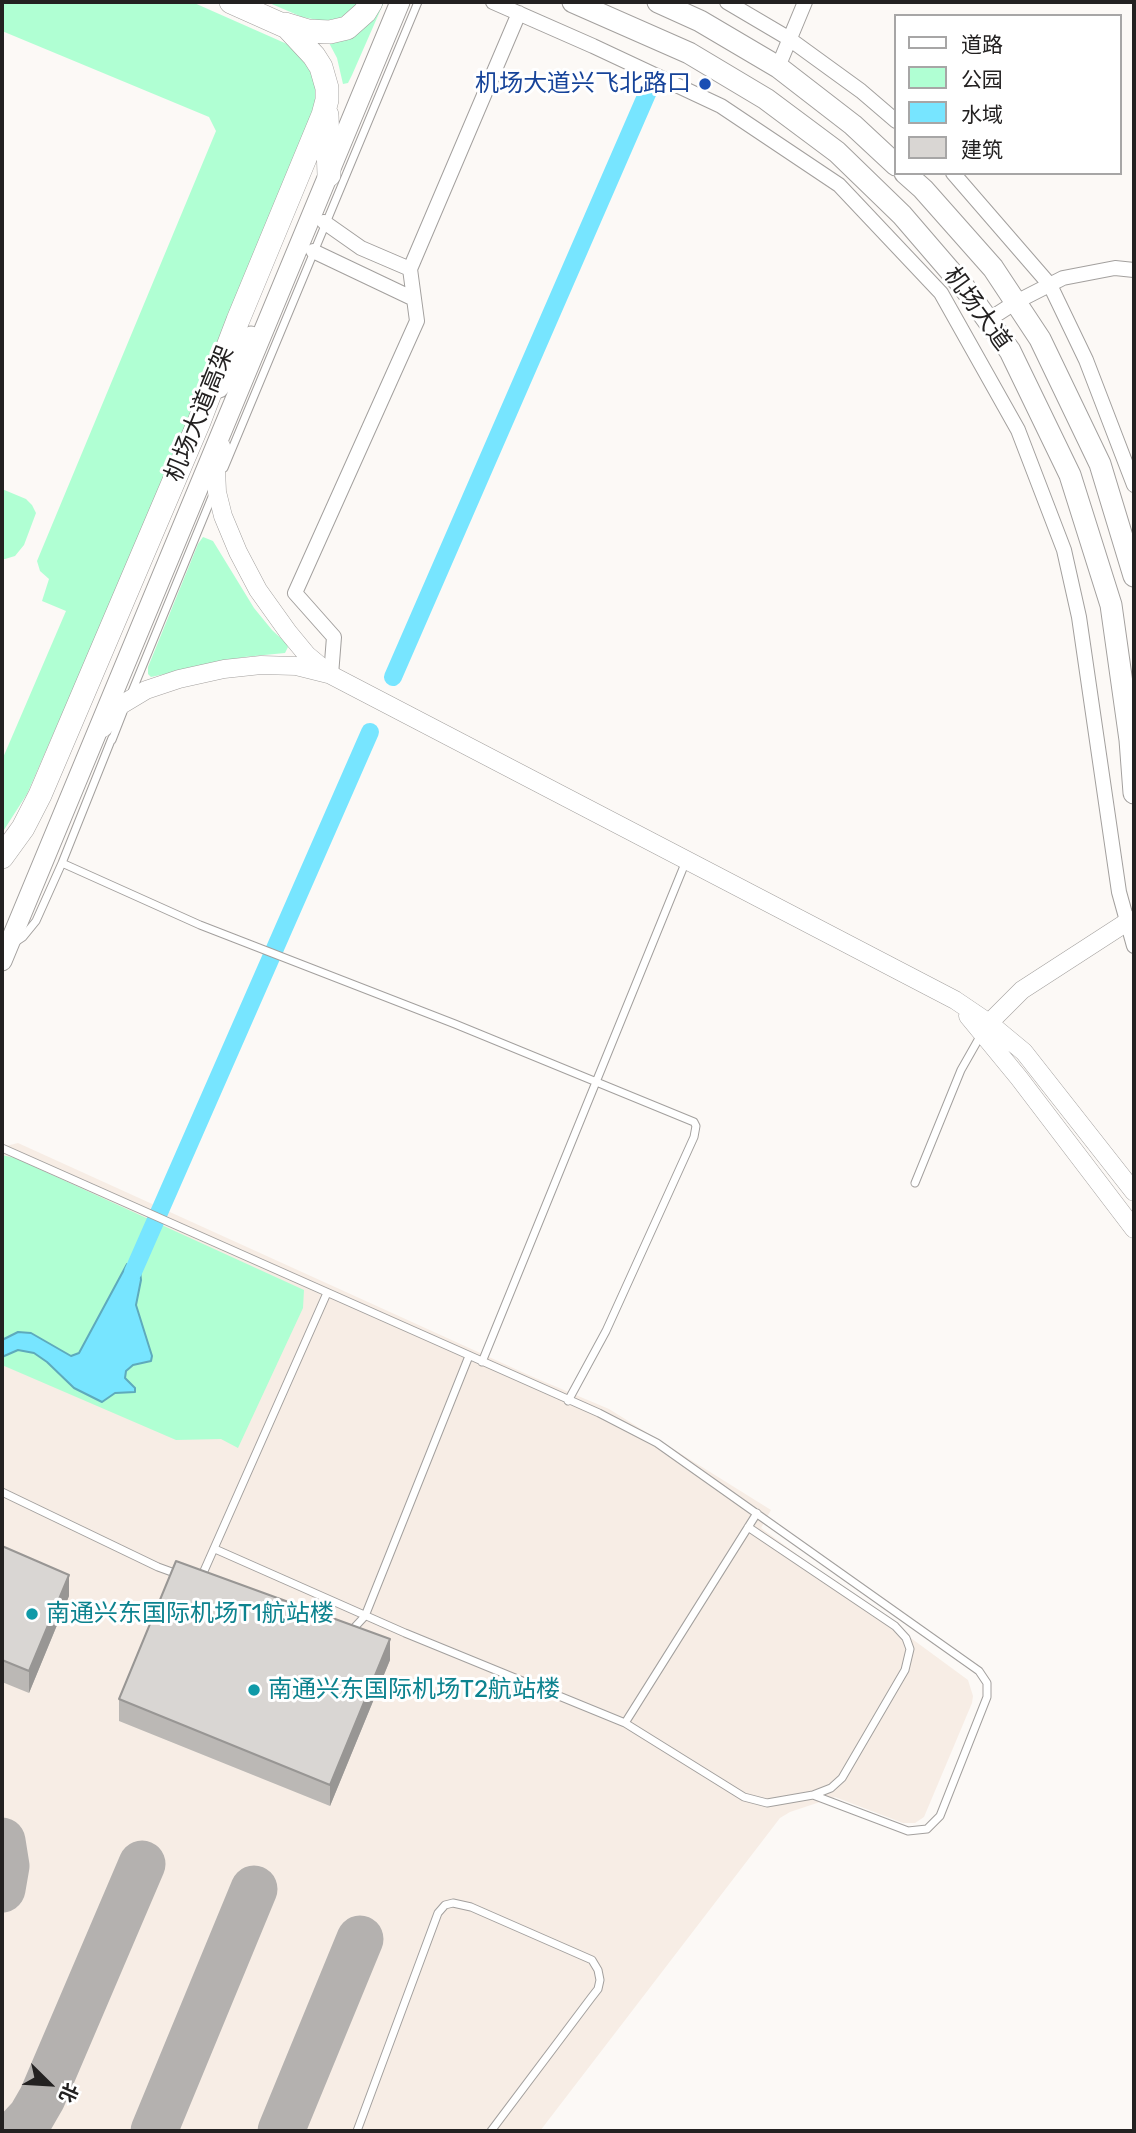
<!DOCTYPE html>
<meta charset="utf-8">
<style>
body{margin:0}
#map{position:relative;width:1136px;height:2133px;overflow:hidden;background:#fcf9f6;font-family:Rubik,"Noto Sans SC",sans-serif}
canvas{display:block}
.frame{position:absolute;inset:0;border:4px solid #232121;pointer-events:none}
.legend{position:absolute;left:894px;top:14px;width:228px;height:161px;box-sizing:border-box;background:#fff;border:2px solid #a7a6a6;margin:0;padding:9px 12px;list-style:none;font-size:21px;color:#232121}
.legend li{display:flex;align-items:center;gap:14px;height:35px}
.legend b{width:35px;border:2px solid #a7a6a6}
.north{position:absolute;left:14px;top:2049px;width:70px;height:70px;-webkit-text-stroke:5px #fff;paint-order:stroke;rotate:114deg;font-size:19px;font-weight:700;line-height:28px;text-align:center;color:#232121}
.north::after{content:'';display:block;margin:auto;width:24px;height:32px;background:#232121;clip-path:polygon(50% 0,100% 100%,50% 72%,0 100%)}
</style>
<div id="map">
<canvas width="1136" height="2133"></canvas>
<div class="frame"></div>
<ul class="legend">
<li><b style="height:9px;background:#fff"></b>道路</li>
<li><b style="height:19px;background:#b0ffd3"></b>公园</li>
<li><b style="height:19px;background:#77e5ff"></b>水域</li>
<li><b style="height:19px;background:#d9d6d3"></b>建筑</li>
</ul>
<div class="north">北</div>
</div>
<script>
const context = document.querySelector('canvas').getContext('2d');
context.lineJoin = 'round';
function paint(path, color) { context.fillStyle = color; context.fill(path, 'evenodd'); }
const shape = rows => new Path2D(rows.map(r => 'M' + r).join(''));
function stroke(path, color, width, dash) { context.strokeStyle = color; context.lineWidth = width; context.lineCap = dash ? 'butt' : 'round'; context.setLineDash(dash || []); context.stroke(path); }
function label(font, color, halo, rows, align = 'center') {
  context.font = font + ' Rubik,"Noto Sans SC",sans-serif'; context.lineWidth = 6; context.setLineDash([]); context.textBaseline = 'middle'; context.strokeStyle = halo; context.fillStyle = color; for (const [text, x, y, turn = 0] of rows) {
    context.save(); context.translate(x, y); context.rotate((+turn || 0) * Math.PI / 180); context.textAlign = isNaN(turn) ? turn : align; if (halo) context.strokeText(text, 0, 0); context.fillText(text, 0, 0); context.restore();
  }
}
paint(shape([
 [18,1143,533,1377,609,1409,771,1510,761,1528,968,1680,973,1696,972,1703,924,1817,915,1823,903,1823,835,1797,790,1812,780,1818,540,2131,2,2131,2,1147]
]), '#f7ede5');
paint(shape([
 [2,2,192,2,287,44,318,73,317,114,111,602,27,794,2,833,2,760,66,611,42,601,49,579,40,571,37,561,216,131,209,117,2,31],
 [267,2,361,2,340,18,323,21,302,17],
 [375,2,384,2,352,75,348,83,343,84,337,58,328,41],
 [2,489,26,499,32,505,36,513,24,545,15,556,5,559,2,559],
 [203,537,213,541,254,608,272,630,286,643,288,647,285,653,244,657,151,677,148,674,148,667,198,544],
 [2,1155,15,1158,304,1290,303,1308,238,1448,221,1439,176,1440,2,1365]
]), '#b0ffd3');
const water = shape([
 [127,1264,136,1264,140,1270,141,1280,136,1305,152,1356,151,1361,133,1365,126,1371,125,1378,135,1388,135,1392,115,1393,102,1402,74,1388,47,1362,34,1353,18,1350,2,1357,2,1340,18,1332,31,1333,71,1356,79,1353,127,1264]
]);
paint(water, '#77e5ff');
stroke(water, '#5eaabc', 2);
stroke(shape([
 [393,677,650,87],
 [133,1272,370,732]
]), '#77e5ff', 18);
stroke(shape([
 [2,1841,6,1866,2,1889],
 [18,2131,31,2117,42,2098,142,1864],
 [154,2131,254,1889],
 [281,2131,360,1939]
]), '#b4b1af', 47);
const service = shape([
 [224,468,418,2],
 [131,694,214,492],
 [112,740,123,712],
 [62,863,200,925,455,1024,694,1122,696,1126,694,1137,606,1331,568,1401],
 [14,943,23,937,36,921,62,863,112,738],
 [2,1148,599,1413,657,1443,979,1671,987,1683,987,1697,940,1816,927,1829,908,1831,813,1795,767,1803,744,1797,625,1723,405,1633,215,1549],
 [915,1183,961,1070,982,1033],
 [482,1362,686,861],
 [2,1492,158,1567,180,1575],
 [748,1527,895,1626,906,1638,910,1649,905,1670,842,1778,831,1788,813,1795],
 [200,1580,327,1293],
 [347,1631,353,1629,365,1616,469,1356],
 [625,1723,757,1513],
 [357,2131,438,1913,445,1905,453,1903,471,1907,592,1960,598,1970,600,1980,598,1989,591,1998,491,2131]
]);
const minor = shape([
 [493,2,593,46,721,106,839,185,941,293,1018,430,1064,550,1079,617,1119,892,1134,946],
 [727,2,788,38,861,91,896,121],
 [778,67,805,2],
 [953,173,1050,285,1086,360,1134,485],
 [324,222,361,248,410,269],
 [313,251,414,299],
 [988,320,1016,302,1063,278,1115,268,1134,270],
 [331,675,334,637,295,593,417,321,410,269,519,13]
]);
const tertiary = shape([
 [221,446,216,469,217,492,223,516,238,552,258,590,288,632,307,655,331,675,955,1000,989,1023,1024,1052,1134,1192],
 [103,728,121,705,146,690,179,679,224,669,261,665,296,666,328,674],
 [968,1016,1019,1078,1134,1229],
 [989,1023,1022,990,1127,922,1134,920]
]);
const secondary = shape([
 [219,388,251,336],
 [2,961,400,2]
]);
const primary = shape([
 [573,2,689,53,766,99,837,152,902,215,964,287,1010,351,1070,475,1111,605,1130,740,1134,793],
 [658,2,700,21,778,67,853,125,896,165],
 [905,173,923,189,993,268,1040,339,1100,464,1134,576]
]);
const trunk = shape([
 [285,24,308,31,330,32,347,28,365,12,371,2],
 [327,115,329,175],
 [2,857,23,828,40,795,199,422,238,320,323,115,327,100,327,88,321,67,314,56,287,27,231,2]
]);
stroke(service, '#a3a09e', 9);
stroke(minor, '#a3a09e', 16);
stroke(tertiary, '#a3a09e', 19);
stroke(secondary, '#a3a09e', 21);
stroke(primary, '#a3a09e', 23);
stroke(trunk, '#a3a09e', 24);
stroke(service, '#fff', 7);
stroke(minor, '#fff', 14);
stroke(tertiary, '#fff', 18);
stroke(secondary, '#fff', 19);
stroke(primary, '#fff', 21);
stroke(trunk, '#fff', 23);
paint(shape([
 [2,1546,69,1596,29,1693,2,1682],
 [390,1660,330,1806,119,1721,119,1699]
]), '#bbb8b5');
paint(shape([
 [69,1575,69,1596,29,1693,29,1671],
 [390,1639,390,1660,330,1806,330,1785]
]), '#989694');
const building = shape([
 [2,1546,69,1575,29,1671,2,1660,2,1546],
 [176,1561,390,1639,330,1785,119,1699,176,1561]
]);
paint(building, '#d9d6d3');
stroke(building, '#989694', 2);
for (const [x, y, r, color] of [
 [705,84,7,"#1a4fb4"],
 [32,1614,7,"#0f9aa8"],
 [254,1690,7,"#0f9aa8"]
]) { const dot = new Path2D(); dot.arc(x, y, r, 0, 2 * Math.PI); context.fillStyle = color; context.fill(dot); stroke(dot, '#fff', 2.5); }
label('24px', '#164399', '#fff', [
 ["机场大道兴飞北路口",691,84]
], 'right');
label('24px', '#232121', '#fff', [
 ["机场大道",977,309,54],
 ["机场大道高架",200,414,-68]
]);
label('24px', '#0d838f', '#fff', [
 ["南通兴东国际机场T1航站楼",46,1614],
 ["南通兴东国际机场T2航站楼",268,1690]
], 'left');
</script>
